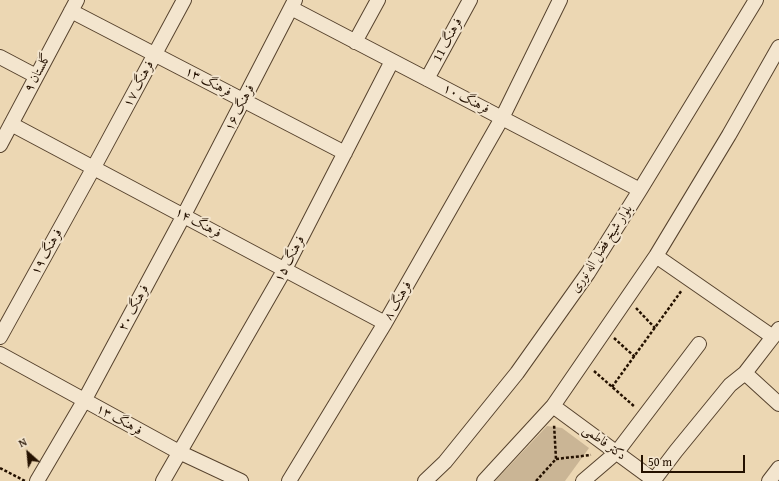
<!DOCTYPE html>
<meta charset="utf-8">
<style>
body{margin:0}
#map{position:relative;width:779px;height:481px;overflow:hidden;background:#ecd7b3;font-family:"Gentium Book Plus",serif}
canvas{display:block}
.north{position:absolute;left:8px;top:433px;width:40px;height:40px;-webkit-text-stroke:3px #f3e5ce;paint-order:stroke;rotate:333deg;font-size:11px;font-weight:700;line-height:16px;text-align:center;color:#241100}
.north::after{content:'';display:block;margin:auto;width:14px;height:18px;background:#241100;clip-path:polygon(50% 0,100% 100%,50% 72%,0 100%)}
.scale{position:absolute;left:641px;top:455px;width:104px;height:18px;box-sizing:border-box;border:2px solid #241100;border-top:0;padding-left:5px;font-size:12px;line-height:14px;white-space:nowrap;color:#241100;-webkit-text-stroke:3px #f3e5ce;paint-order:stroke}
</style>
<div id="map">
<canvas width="779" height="481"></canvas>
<div class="north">N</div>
<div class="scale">50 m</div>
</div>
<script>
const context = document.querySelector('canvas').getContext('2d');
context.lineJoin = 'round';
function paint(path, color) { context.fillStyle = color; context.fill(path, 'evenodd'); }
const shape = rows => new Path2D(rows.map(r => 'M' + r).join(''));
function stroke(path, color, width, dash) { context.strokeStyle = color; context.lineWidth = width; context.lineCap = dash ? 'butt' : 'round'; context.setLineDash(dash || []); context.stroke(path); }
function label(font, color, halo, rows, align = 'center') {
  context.font = font + ' "Gentium Book Plus",Amiri,serif'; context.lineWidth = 4; context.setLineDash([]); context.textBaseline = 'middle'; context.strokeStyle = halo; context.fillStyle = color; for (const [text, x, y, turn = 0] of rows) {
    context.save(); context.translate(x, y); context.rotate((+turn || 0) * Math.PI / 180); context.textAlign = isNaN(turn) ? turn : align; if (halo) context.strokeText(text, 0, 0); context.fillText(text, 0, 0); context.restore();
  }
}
paint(shape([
 [547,426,562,428,589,448,565,481,495,481]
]), '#cab595');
const minor = shape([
 [291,8,640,190],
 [71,11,345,153],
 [355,42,378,0],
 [0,57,36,76],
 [427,79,470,0],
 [11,124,385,323],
 [0,145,77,0],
 [656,256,773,337],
 [0,337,94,167,184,0],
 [0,354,179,452,241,481],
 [745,373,779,404],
 [553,406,655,481],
 [654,480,676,451,730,385,745,373,779,329],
 [37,481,84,401,184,215,295,0],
 [163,481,285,269,392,61],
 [289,481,385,323,502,118,560,0],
 [425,481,445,462,517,373,588,273,640,190,756,0],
 [484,481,553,406,656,256,729,135,779,47],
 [583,481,617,452,699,344],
 [769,481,779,468]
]);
stroke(minor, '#56422d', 16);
stroke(shape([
 [636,308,655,328],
 [614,338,635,357],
 [594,371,635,407],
 [612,387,682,290],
 [556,459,591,455],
 [0,468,25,481],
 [536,481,556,459,554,424]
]), '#241100', 2.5, [3, 2]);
stroke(minor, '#f3e5ce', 14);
label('13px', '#241100', '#f3e5ce', [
 ["فرهنگ 11",448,40,-62],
 ["گلستان ۹",38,73,-62],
 ["فرهنگ ۱۳",208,82,27],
 ["فرهنگ ۱۷",139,84,-62],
 ["فرهنگ ۱۰",466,99,27],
 ["فرهنگ ۱۶",240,108,-63],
 ["فرهنگ ۱۴",198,223,28],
 ["بلوار شیخ فضل اله نوری",602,249,-57],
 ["فرهنگ ۱۹",47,252,-61],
 ["فرهنگ ۱۵",290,259,-62],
 ["فرهنگ ۸",398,301,-60],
 ["فرهنگ ۲۰",134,308,-62],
 ["فرهنگ ۱۳",119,420,29],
 ["دکتر فاطمی",604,443,36]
]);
</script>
